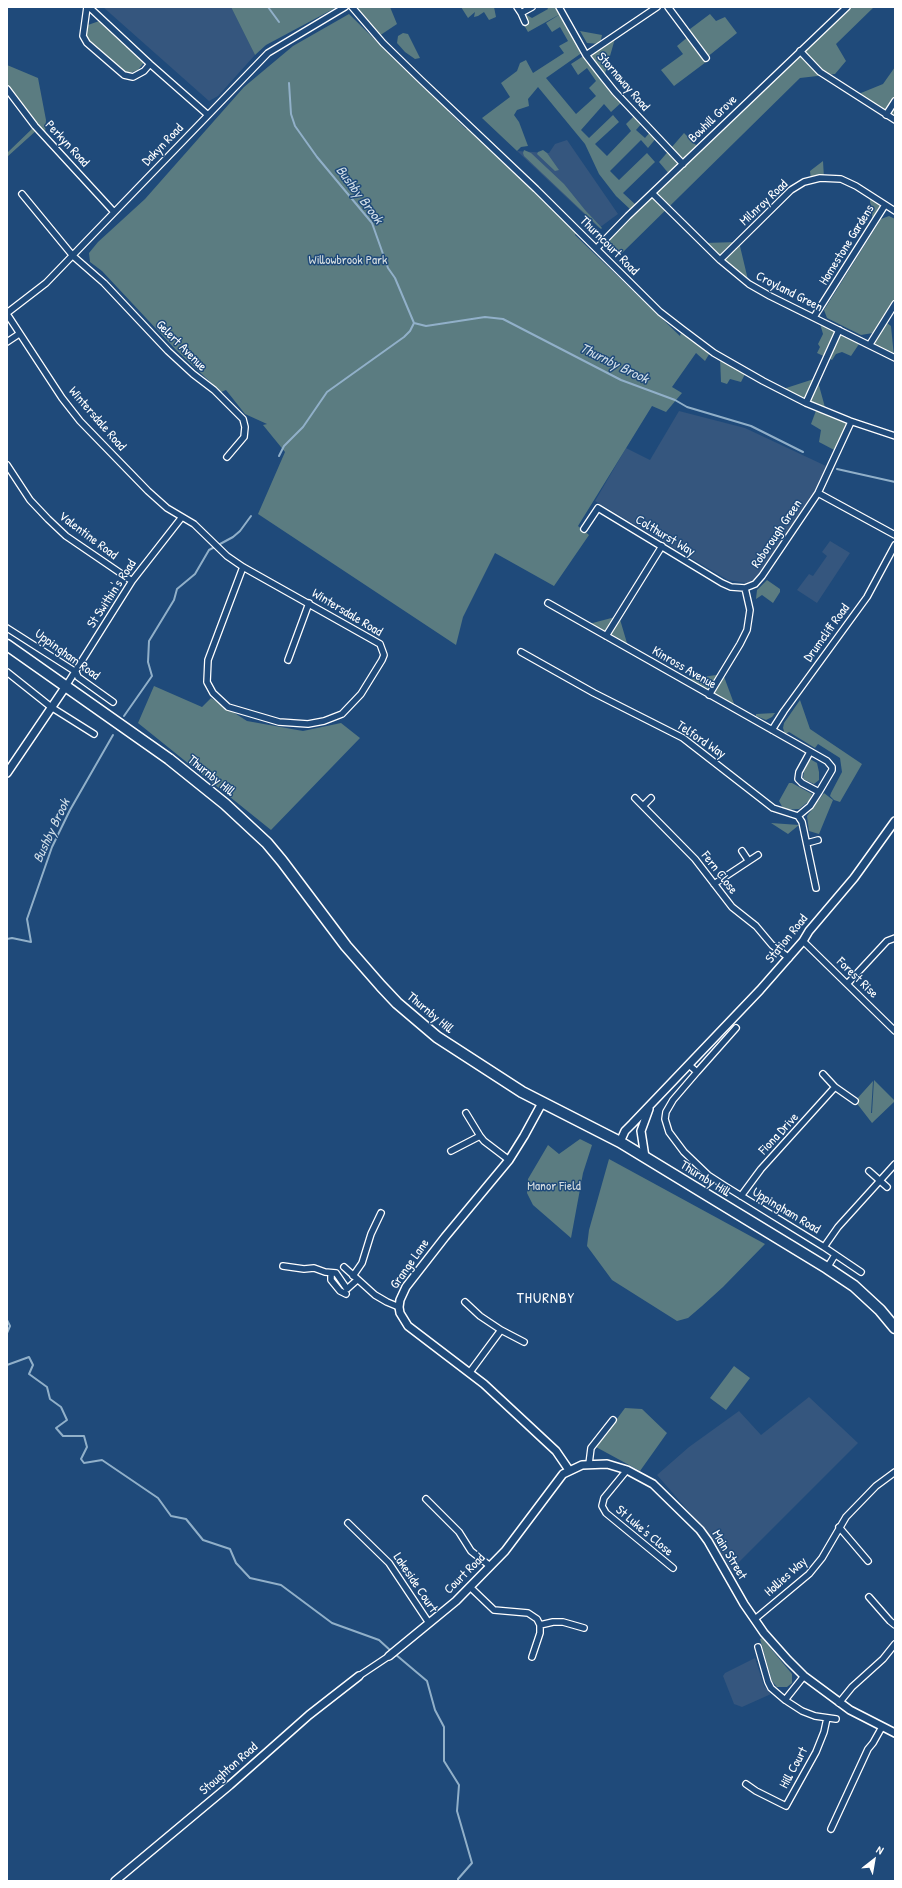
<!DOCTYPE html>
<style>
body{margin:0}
#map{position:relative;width:902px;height:1888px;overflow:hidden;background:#1f4a7a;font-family:"Patrick Hand",sans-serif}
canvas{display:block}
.frame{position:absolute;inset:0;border:8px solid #fff;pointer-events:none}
.north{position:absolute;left:854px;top:1840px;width:40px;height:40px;-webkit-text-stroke:3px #1f4a7a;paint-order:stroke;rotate:31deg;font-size:11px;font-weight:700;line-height:16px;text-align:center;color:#fff}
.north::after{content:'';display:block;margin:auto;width:14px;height:18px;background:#fff;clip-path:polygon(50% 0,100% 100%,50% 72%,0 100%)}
</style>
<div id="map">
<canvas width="902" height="1888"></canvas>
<div class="frame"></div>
<div class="north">N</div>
</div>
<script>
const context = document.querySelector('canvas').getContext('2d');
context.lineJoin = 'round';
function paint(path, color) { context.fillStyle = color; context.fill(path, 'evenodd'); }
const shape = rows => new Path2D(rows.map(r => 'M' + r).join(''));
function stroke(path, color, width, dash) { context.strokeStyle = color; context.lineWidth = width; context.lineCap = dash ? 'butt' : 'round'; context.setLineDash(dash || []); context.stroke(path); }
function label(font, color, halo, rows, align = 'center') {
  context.font = font + ' "Patrick Hand",sans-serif'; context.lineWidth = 3; context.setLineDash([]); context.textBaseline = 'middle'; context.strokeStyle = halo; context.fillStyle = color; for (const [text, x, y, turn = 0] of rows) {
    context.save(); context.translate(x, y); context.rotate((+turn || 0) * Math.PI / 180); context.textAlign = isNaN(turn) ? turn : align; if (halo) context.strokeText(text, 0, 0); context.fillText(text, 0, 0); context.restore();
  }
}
paint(shape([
 [103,7,231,7,255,55,218,96,209,101],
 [567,140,618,214,599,228,517,151,549,153,555,144],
 [679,411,745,428,826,466,813,495,756,581,746,583,728,580,595,501,626,448,650,460],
 [830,541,850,553,817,603,797,590,809,574,813,576,827,556,822,552],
 [809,1397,858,1443,731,1570,712,1538,657,1475,689,1447,739,1411,761,1435],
 [755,1658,764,1686,771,1694,742,1707,734,1704,723,1676,725,1673]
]), '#35567e');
paint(shape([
 [231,7,337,7,266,45,255,55],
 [354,7,390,7,397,24,379,36],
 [461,7,494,7,496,17,489,20,484,12,478,16,474,17,475,12,468,18],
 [547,7,559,7,562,13,528,32,524,25,528,23,525,14,532,18,548,9],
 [845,7,874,7,836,44,846,61,835,74,800,78,621,254,606,238,670,175,659,162,684,133,699,148],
 [562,13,583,52,546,78,576,114,596,96,589,88,596,81,587,68,578,75,571,64,616,35,604,77,623,101,611,112,604,104,581,130,589,138,613,115,619,122,595,144,607,156,631,131,626,124,636,114,643,122,636,130,645,138,651,131,657,137,648,148,641,140,610,171,619,180,647,153,655,162,623,193,637,206,632,211,616,196,599,174,585,144,538,87,528,99,529,106,517,110,514,115,519,122,528,146,521,147,517,151,482,118,510,97,501,83,517,71,520,63,526,60,533,73,564,53,559,46,568,41,560,27,552,32,546,23],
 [349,14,425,89,431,90,449,110,448,111,466,129,467,128,577,231,575,235,680,336,682,329,711,351,705,361,696,353,672,387,682,393,666,412,652,406,578,526,589,535,554,586,495,553,463,617,456,645,258,514,285,452,263,425,267,424,245,414,226,390,221,392,176,350,102,271,90,262,89,253,98,242,145,199,244,87,293,46],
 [710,14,716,21,725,17,737,33,706,58,695,45,694,47,706,62,674,86,661,70,683,54,677,46,689,36,686,32],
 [102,20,146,60,138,70,130,73,124,72,88,40,86,36,88,25],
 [580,31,602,35,600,44,587,43],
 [403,33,408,34,420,58,415,59,405,52,397,43,398,36],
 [7,65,38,78,46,120,45,134,7,87],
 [895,67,895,120,856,95,883,84],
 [35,126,38,129,7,157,7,153],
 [524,150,531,153,564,184,585,210,602,228,601,229,524,156,523,153],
 [543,150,547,153,559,170,555,171,537,154,538,152],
 [823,161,824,178,811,180,810,171],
 [869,194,885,205,873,222],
 [889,216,895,219,895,299,873,333,861,335,827,318,824,310,881,219],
 [739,242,749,284,703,243],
 [819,320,861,341,851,356,842,352,836,354,832,360,817,353,820,347,818,344,823,334],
 [884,321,891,326,894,357,870,344],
 [720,357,746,372,741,382,730,379,727,384,721,382],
 [817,378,826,411,850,421,838,452,819,442,821,430,811,424,817,408,780,390],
 [767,580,780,589,780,592,773,603,762,595,756,599,757,590],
 [619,616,629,650,585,625],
 [723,674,736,709,682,680],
 [154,686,202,707,211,698,247,721,303,731,341,723,360,738,271,830,138,723],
 [800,700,810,729,862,764,840,802,834,800,830,796,831,793,842,772,840,758,818,744,815,748,789,732,785,734,783,728,784,723],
 [775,713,772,717,766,720,756,716,756,714],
 [810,759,817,763,819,772,819,780,814,784,803,779,804,771],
 [789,783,792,783,812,794,809,801,799,809,784,810,779,801],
 [824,793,833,800,819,834,809,831,807,816],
 [771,823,799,825,788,834],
 [874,1080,895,1101,872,1123,855,1101,873,1081,871,1113,872,1113],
 [580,1139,592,1145,583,1173,571,1238,533,1205,527,1193,528,1179,548,1145,559,1154],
 [609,1159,765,1244,723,1287,702,1306,688,1318,677,1321,612,1280,587,1246,589,1230],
 [734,1366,750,1378,726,1410,710,1398],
 [625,1408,642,1409,667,1433,640,1471,596,1447],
 [762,1638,792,1674,792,1683,787,1687,777,1687,772,1681,760,1639]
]), '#5b7c81');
stroke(shape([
 [268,7,279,22],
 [414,323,426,326,485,317,503,319,621,380,675,400,687,407,751,426,803,452],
 [279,456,284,446,303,427,327,392,404,337,410,331,414,323,395,278,388,268,372,223,317,157,295,126,291,114,289,83],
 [837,469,895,482],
 [124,716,152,676,148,662,149,641,174,600,177,589,195,574,209,550,233,537,240,531,251,516],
 [7,939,12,938,31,942,27,919,52,847,70,810,113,735],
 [7,1320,10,1326,7,1333],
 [7,1365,29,1357,33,1365,29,1374,47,1387,50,1399,61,1407,67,1420,56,1428,63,1436,84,1436,87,1447,81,1459,84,1463,102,1460,158,1498,171,1516,186,1519,203,1540,230,1549,236,1563,250,1578,281,1585,332,1623,379,1640,391,1651],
 [395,1654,427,1681,435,1710,444,1727,444,1761,459,1785,457,1811,472,1863,458,1879,458,1881]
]), '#91b0c9', 2);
const minor = shape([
 [87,7,83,36,87,43,124,75,133,77,144,71,150,64],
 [89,7,150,64,208,115],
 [352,7,383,43,421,80,536,189,660,312,682,329,714,353,763,381,806,403,850,421,895,436],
 [517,7,521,13],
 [559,7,586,55,603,77,615,92,683,164],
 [668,7,706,58],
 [525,22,521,13,532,7],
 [800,51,820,72,895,120],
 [586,55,657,7],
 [7,89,35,126,114,212],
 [886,115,895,101],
 [652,193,720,260,749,284,770,296,895,358],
 [22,194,73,256,104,283,168,351,193,374,214,390,243,419,245,427,244,437,227,457],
 [597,248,628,216,847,7],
 [720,260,791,190,804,182,820,178,841,179,856,186,895,211],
 [7,313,46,283,268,53,345,7],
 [7,314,62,398,80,421,148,491,167,508,194,524,227,556,243,567,380,644,384,655,382,660,361,694,342,714,324,721,308,724,279,722,228,707,213,693,207,682,208,660,243,567],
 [814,317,885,205],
 [7,342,19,334],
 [870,344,895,304],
 [806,403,839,330],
 [7,465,30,500,48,519,66,536,132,581],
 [818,493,895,535],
 [584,529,598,508,722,583,731,587,745,588],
 [548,603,827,761,832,767,832,770,819,792,802,783,798,779,799,772,810,752],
 [7,628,76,672,78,677,113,702],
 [606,636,662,546],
 [521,652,594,693,683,738,773,808,798,816,802,822,816,888],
 [288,660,309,603],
 [7,672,51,707,94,734],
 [66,686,132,581,182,517],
 [709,695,740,644,747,630,750,610,745,588,755,584,762,576,818,493,851,422],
 [772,730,784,711,867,597,895,545],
 [635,798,695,859,732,907,756,926,772,945,789,958],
 [643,806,651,798],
 [798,816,810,806,819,792],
 [807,843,818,840],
 [742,851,748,860],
 [714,884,758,855],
 [803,941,895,1031],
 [848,983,887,941,895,938],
 [689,1065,697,1072,736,1028],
 [697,1072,673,1100,666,1112,665,1119,669,1132,684,1152,708,1175,725,1186,824,1247,861,1272],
 [823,1074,835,1087],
 [466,1113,480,1136],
 [451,1151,480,1136,484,1141,509,1160],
 [869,1171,887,1187],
 [741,1196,761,1169,835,1087,855,1101],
 [824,1247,838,1227,895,1164],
 [283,1266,304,1269,314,1268,325,1272,336,1273,347,1289,357,1280],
 [344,1267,375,1295,387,1302,399,1307],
 [827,1268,835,1255],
 [331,1273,331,1280,340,1291,346,1294],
 [353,1276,362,1263,371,1234,381,1213],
 [465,1302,480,1316,501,1330,470,1372],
 [501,1330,524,1342],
 [589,1464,591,1448,613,1420],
 [627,1470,604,1498,602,1506,606,1513,673,1568],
 [426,1499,459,1532,471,1551,490,1566],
 [348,1523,389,1563,429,1623],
 [839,1527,868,1561],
 [470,1587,494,1610,528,1613,537,1619,540,1625,553,1622,563,1622,584,1628],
 [869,1597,890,1621,895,1625],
 [755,1619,809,1574,822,1558,846,1517,876,1486,895,1472],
 [758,1647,768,1682,771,1688,785,1700,804,1676],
 [532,1657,540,1633,540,1625],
 [359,1676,389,1656],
 [785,1700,802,1711,815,1716,836,1719],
 [839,1703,852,1687,883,1659,895,1644],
 [746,1784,756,1791,786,1806,816,1752,824,1732,827,1718],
 [831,1829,868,1749,873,1743,882,1727]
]);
const tertiary = shape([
 [7,773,66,686],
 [542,1103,524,1136,509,1160,445,1237,406,1287,400,1300,399,1307,400,1313,408,1326,484,1384,556,1451,569,1470],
 [620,1142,625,1131,632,1124,760,990,803,941,809,931,854,878,895,821],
 [645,1157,641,1131,649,1109],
 [389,1656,456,1601,505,1551,563,1474,582,1465,607,1464,627,1470,653,1484,700,1530,708,1541,744,1604,764,1633,788,1660,804,1676,850,1710,895,1733],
 [115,1881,230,1785,309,1715,359,1676]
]);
const trunk = shape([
 [7,645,169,759,225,804,267,843,282,861,346,946,381,986,397,1003,437,1037,522,1092,620,1142,827,1268,854,1286,880,1310,895,1328]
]);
stroke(minor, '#fff', 8);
stroke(tertiary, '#fff', 10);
stroke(trunk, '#fff', 13);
stroke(minor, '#1f4a7a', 5.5);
stroke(tertiary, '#1f4a7a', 7);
stroke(trunk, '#1f4a7a', 10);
label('13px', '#fff', '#1f4a7a', [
 ["Stornaway Road",623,82,49],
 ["Bowhill Grove",713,119,-44],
 ["Perkyn Road",67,144,47],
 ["Dakyn Road",163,145,-46],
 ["Milnroy Road",764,203,-43],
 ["Homestone Gardens",847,245,-58],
 ["Thurncourt Road",609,246,45],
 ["Croyland Green",789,292,27],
 ["Gelert Avenue",181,346,45],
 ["Wintersdale Road",97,419,49],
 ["Roborough Green",777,534,-56],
 ["Valentine Road",88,536,37],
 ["Colthurst Way",665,536,31],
 ["St Swithin's Road",112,594,-57],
 ["Wintersdale Road",347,613,31],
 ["Drumcliff Road",827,633,-54],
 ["Uppingham Road",67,655,36],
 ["Kinross Avenue",684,668,30],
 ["Telford Way",701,740,34],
 ["Thurnby Hill",211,776,39],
 ["Fern Close",719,873,52],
 ["Station Road",787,939,-51],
 ["Forest Rise",857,978,44],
 ["Thurnby Hill",430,1013,40],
 ["Fiona Drive",779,1134,-47],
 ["Thurnby Hill",705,1179,32],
 ["Uppingham Road",786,1211,31],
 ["Grange Lane",410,1264,-55],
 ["St Luke's Close",644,1531,40],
 ["Main Street",729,1555,59],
 ["Court Road",465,1574,-45],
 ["Hollies Way",786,1577,-42],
 ["Lakeside Court",415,1583,56],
 ["Hill Court",794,1768,-62],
 ["Stoughton Road",229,1769,-41]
]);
label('13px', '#d6dee0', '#1f4a7a', [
 ["Willowbrook Park",348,261],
 ["Manor Field",554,1187]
]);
label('italic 14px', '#d1dee8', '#1f4a7a', [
 ["Bushby Brook",359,195,53],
 ["Thurnby Brook",614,364,26],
 ["Bushby Brook",52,831,-65]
]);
context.letterSpacing = '1px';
label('15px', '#fff', '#1f4a7a', [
 ["THURNBY",546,1299]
]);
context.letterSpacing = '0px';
</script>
